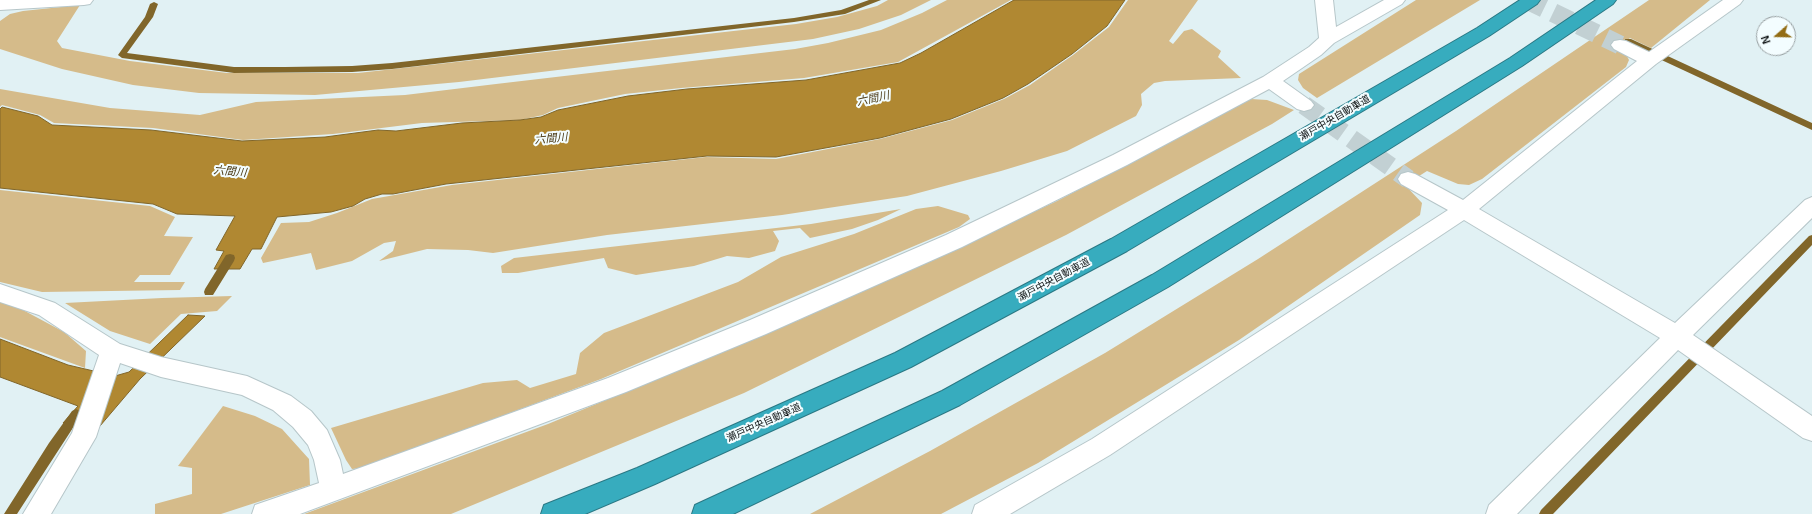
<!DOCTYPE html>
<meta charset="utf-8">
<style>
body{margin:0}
#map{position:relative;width:1812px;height:514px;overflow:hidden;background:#e1f1f4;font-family:Helvetica,sans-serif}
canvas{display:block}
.north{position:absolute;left:1756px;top:16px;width:40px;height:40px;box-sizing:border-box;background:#f3fdff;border:1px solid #99a1a3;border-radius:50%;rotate:250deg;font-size:11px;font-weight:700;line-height:16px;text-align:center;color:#131819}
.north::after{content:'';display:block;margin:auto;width:14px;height:18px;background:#926c14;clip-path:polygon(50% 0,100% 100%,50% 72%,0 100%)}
</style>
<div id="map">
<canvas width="1812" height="514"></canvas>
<div class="north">N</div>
</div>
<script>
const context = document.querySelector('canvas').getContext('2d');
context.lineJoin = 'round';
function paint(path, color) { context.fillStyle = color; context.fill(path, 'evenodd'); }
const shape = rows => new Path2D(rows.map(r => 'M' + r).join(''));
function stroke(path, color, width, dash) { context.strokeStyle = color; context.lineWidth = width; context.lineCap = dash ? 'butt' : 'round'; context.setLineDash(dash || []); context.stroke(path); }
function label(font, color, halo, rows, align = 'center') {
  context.font = font + ' Helvetica,"Noto Sans JP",sans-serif'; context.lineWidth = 4; context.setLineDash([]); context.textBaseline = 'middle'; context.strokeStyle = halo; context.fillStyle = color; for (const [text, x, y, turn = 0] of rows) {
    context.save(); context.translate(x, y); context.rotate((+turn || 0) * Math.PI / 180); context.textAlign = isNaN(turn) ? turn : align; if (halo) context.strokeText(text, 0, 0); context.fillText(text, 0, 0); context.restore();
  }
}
paint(shape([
 [888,0,931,0,901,15,859,29,813,39,459,82,315,95,199,93,133,85,62,69,0,49,0,21,10,14,23,11,80,5,57,41,62,48,130,61,227,73,358,73,796,24,837,17,877,6],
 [947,0,1011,0,898,62,804,78,681,88,625,94,558,108,543,115,520,120,422,123,333,134,243,140,153,128,54,123,40,115,2,105,0,107,0,89,110,108,200,115,256,102,405,95,496,84,795,49,828,43,881,30,922,13],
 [1128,0,1198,0,1169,41,1173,44,1184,31,1192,29,1221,51,1218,57,1241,78,1165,81,1154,83,1141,94,1142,105,1136,116,1067,151,1001,171,907,196,782,215,607,235,493,253,468,250,427,249,379,261,393,251,396,241,384,243,352,261,316,270,311,253,263,263,261,258,281,223,309,222,337,213,372,199,452,185,706,157,776,159,880,139,952,120,1004,99,1030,85,1073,55,1109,27],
 [1416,0,1480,0,1317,98,1303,88,1298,80,1299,74],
 [1649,0,1710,0,1651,48,1630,38,1618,48,1626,54,1629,60,1626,67,1482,179,1469,185,1458,184,1427,171,1405,185,1422,203,1420,215,1239,340,1038,463,941,514,810,514,930,451,1105,353,1258,259,1456,131],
 [1251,99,1267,100,1294,110,1272,124,1066,235,744,393,451,514,304,514,548,424,799,320,1057,201],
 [0,190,150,206,175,217,164,236,193,237,170,275,140,275,134,282,185,282,180,290,42,292,0,282],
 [938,206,968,215,970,219,959,227,601,379,363,468,352,469,346,460,331,428,483,383,517,380,530,388,576,374,580,353,604,333,738,282,781,257,854,234,916,209],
 [901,209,878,220,852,229,810,238,800,228,773,231,779,241,775,251,749,258,727,256,694,266,636,275,608,268,604,258,518,273,502,273,501,266,514,258,811,224],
 [232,296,217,311,181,314,150,344,110,331,65,303,162,298],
 [0,302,23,310,64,332,86,351,85,368,0,337],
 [223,406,255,416,282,429,309,459,310,485,221,514,155,514,155,504,192,494,192,468,178,466]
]), '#d5bb8a');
const water = shape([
 [1014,0,1125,0,1107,26,1072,54,1028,84,1003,98,951,119,880,138,776,157,707,156,446,184,393,194,382,194,365,199,353,206,331,212,277,217,261,249,252,249,240,269,214,269,224,251,216,250,235,216,177,214,153,204,0,188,0,109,2,107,38,116,52,125,151,130,242,141,325,137,378,130,396,131,462,123,520,120,541,117,558,110,628,96,687,89,806,80,900,63,921,53,1014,0],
 [188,315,205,316,140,379,94,433,63,423,78,406,0,377,0,339,68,365,115,376,129,372,188,315]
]);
paint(water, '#b08832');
stroke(water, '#81662a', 1);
paint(shape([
 [869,0,881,0,845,14,794,22,392,69,352,72,234,73,122,58,118,55,145,17,150,4,154,2,158,4,153,17,127,53,234,67,285,67,352,66,392,63,794,18,841,10,869,0],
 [1625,39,1631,39,1812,123,1812,130,1625,43,1625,39],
 [1812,235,1812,245,1553,514,1539,514,1541,510,1809,236,1812,235],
 [230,254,234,255,235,258,234,261,213,295,205,295,204,292,205,289,226,255,230,254],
 [76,409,80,411,82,414,80,417,17,514,4,514,49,443,72,411,76,409]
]), '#81662a');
stroke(shape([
 [1527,0,1620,45],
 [1304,105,1408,179]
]), '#c2d0d3', 19, [19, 10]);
const minor = shape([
 [0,0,93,0,90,4,84,5,0,10,0,0],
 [1315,0,1333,0,1336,27,1384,0,1405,0,1402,4,1334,43,1321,55,1283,81,1311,101,1314,105,1311,109,1304,111,1297,109,1269,89,1127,165,962,247,766,334,626,392,300,514,252,514,255,505,319,483,314,460,308,445,293,427,273,410,242,395,161,377,120,363,96,437,51,514,23,514,72,433,99,355,39,315,0,302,0,284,55,303,120,344,161,357,247,376,291,396,311,411,327,430,340,460,343,474,608,378,750,320,946,235,1113,155,1263,77,1309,47,1319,38,1315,0],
 [1723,0,1743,0,1740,4,1656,64,1479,209,1675,323,1805,200,1812,197,1812,218,1693,335,1812,416,1812,441,1803,438,1678,350,1517,514,1486,514,1489,505,1660,338,1464,220,1110,455,1010,514,972,514,975,505,1092,439,1448,210,1401,184,1398,179,1401,174,1408,172,1415,174,1463,200,1637,61,1614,49,1611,45,1614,41,1620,40,1626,41,1649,52,1723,0]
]);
const highway = shape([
 [1520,0,1540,0,1537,4,1489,36,1127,251,911,367,655,484,585,514,541,514,544,505,637,468,895,353,1111,239,1477,28,1520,0],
 [1596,0,1616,0,1613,4,1522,66,1168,287,960,405,733,514,692,514,695,505,942,391,1152,275,1510,58,1596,0]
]);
stroke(minor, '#b6c6c9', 2);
stroke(highway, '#2a7884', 2);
paint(minor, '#fff');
paint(highway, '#37acbe');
label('10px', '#131819', '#f3fdff', [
 ["瀬戸中央自動車道",1335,118,-30],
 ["瀬戸中央自動車道",1054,280,-28],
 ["瀬戸中央自動車道",764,423,-24]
]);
label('italic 11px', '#4d3c18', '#f3fdff', [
 ["六間川",873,99,-12],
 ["六間川",551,139,-5],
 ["六間川",230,172,5]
]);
</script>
